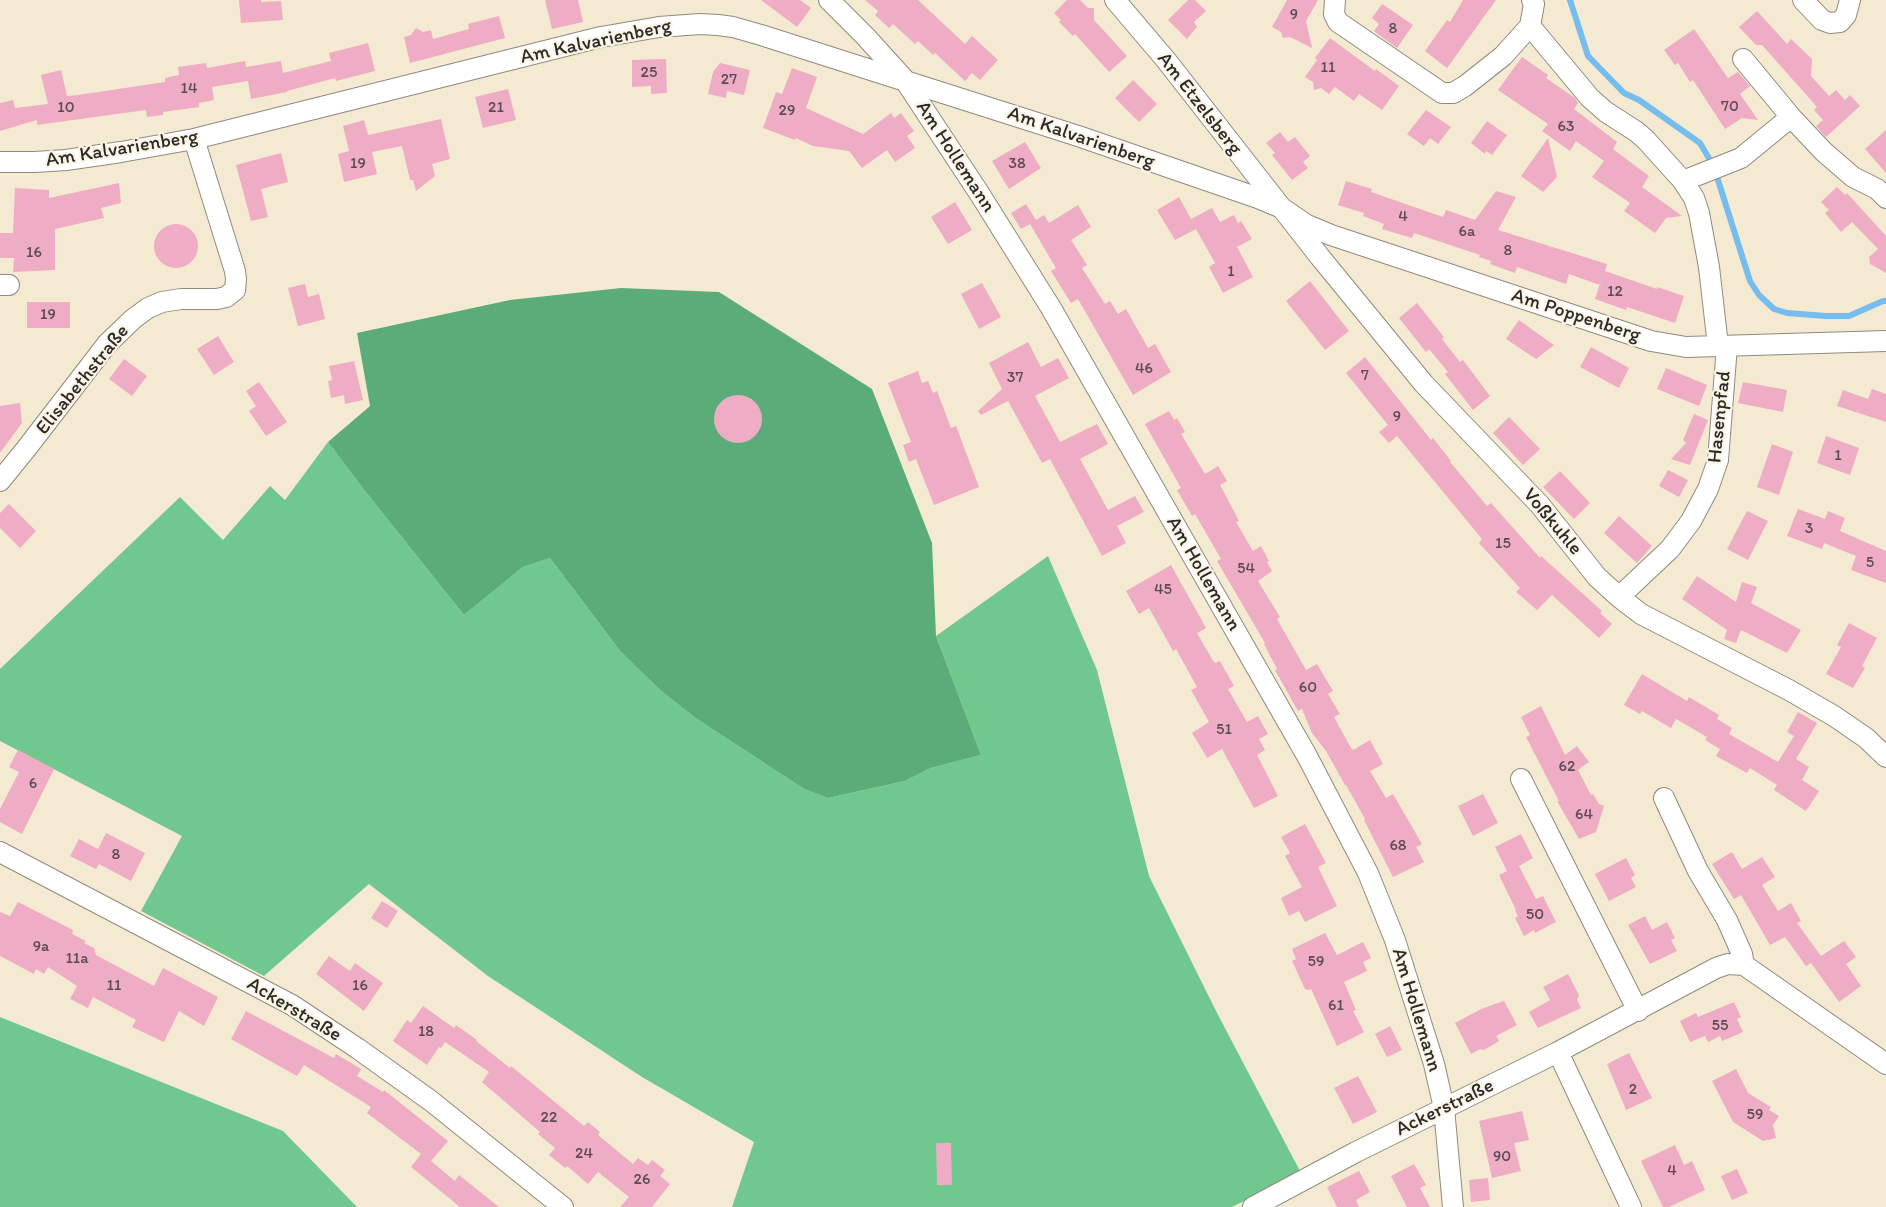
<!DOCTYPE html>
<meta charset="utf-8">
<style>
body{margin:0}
canvas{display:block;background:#f4ead1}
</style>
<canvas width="1886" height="1207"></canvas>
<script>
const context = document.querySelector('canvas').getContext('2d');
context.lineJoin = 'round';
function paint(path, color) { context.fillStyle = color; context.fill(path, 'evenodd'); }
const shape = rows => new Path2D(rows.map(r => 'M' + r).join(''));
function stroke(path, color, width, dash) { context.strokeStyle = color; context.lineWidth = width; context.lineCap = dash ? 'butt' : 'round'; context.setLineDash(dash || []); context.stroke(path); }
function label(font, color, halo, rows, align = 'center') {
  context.font = font + ' Itim,sans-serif'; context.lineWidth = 4.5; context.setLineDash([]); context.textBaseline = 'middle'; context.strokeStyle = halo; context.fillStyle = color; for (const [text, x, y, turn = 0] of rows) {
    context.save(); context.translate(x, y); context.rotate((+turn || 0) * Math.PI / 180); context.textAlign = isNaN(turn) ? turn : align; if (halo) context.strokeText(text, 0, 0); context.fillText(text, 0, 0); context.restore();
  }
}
paint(shape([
 [328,442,365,491,464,615,523,567,550,558,620,651,660,690,694,717,804,789,828,798,905,781,931,768,981,755,936,636,1048,556,1097,670,1149,876,1216,1011,1301,1173,1232,1207,732,1207,754,1142,642,1077,488,976,369,884,264,976,141,911,182,836,0,741,0,669,180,497,223,540,270,486,285,500],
 [0,1017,283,1131,357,1207,0,1207]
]), '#70c88e');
paint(shape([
 [621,288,719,292,872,389,932,543,936,636,981,755,931,768,905,781,828,798,804,789,694,717,660,690,620,651,550,558,523,567,464,615,365,491,328,442,370,406,357,333,510,300]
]), '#5cac79');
stroke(shape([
 [1570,0,1588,56,1624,93,1639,100,1700,143,1710,160],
 [1717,177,1750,281,1759,295,1774,309,1787,313,1826,316,1849,316,1883,301,1886,301]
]), '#76bced', 6);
paint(shape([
 [239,0,261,0,261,2,281,1,283,20,241,23],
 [545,0,578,0,583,22,552,29],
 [761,0,800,0,811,8,797,27],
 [865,0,918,0,965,44,972,36,998,60,980,80,972,73,965,81,935,53,933,55,918,41,915,44,893,24,889,28,875,15,878,11],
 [1067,0,1080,0,1088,8,1094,8,1094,20,1127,56,1109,72,1075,34,1073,36,1059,22,1061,20,1054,13],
 [1188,0,1195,0,1206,11,1194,22,1197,27,1187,39,1168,20],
 [1287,0,1318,0,1306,21,1312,48,1290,37,1283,38,1281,32,1272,27],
 [1463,0,1496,0,1447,68,1425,51,1447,20,1450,22],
 [1382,4,1413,25,1397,48,1374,31,1379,24,1372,18],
 [1757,11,1787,44,1791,39,1812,59,1811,76,1829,96,1836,90,1845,100,1850,95,1860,106,1826,137,1816,126,1823,120,1814,110,1817,107,1762,45,1756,45,1739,27],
 [499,16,505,38,410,63,404,37,411,35,416,28,423,32,431,30,433,39,469,29,468,24],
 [1694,29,1728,78,1738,72,1750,86,1740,94,1758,120,1742,118,1725,129,1693,80,1690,82,1678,63,1675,65,1664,50],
 [1330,38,1375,71,1376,69,1399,86,1382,110,1359,94,1354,101,1335,87,1329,94,1321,88,1314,90,1313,82,1305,77,1317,60,1315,58],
 [368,43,375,71,336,81,335,78,287,91,287,92,251,99,248,81,212,87,214,100,199,103,199,107,163,112,163,115,147,117,146,110,37,125,37,120,0,131,0,103,13,100,15,108,48,104,41,75,61,70,67,96,78,95,165,82,165,78,179,75,178,67,206,63,207,68,245,61,246,67,281,61,283,73,331,61,329,53],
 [1522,57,1548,75,1546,78,1575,98,1578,103,1574,109,1617,142,1613,149,1649,176,1642,187,1682,216,1666,218,1655,233,1624,211,1630,203,1592,177,1604,161,1576,141,1570,151,1542,131,1548,124,1498,90],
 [666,59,667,93,651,94,651,86,632,87,632,60],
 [720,63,750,70,744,95,727,91,726,98,708,94,713,72],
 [792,68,817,77,806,108,863,134,891,113,894,118,901,113,914,131,907,136,915,148,895,162,887,150,862,168,849,151,813,146,796,138,795,140,763,128,776,92,782,94],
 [1133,80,1157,104,1139,122,1115,98],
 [508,89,516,120,483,128,475,97],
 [1426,110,1451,127,1438,144,1430,138,1424,146,1407,134],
 [441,119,450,159,432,164,435,176,416,191,413,180,410,180,402,146,372,152,377,174,344,182,338,154,349,151,343,126,364,120,368,135],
 [1487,121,1507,135,1492,155,1486,151,1485,154,1471,143],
 [1886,130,1886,173,1865,149],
 [1280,132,1288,142,1295,137,1310,156,1303,162,1308,168,1292,180,1272,155,1275,153,1266,143],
 [1548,138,1557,177,1543,192,1521,176],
 [1025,142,1041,168,1009,189,992,161],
 [281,153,288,182,261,189,268,217,251,221,236,165],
 [1346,181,1372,189,1371,192,1443,217,1446,210,1475,220,1496,191,1516,197,1498,230,1607,264,1605,271,1657,289,1657,287,1684,296,1675,323,1627,307,1626,310,1595,299,1601,280,1600,285,1569,274,1566,284,1517,267,1515,273,1490,264,1491,261,1479,257,1480,255,1414,233,1412,238,1382,229,1384,224,1363,216,1364,213,1338,205],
 [119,183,121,203,101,208,104,218,55,229,55,270,13,272,14,258,0,258,0,233,13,233,15,188,49,190,49,198],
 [1837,187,1845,195,1847,193,1886,236,1886,273,1870,264,1869,257,1878,249,1852,222,1841,232,1825,213,1829,210,1821,202],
 [1179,197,1191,219,1212,208,1220,222,1234,215,1238,223,1241,221,1252,239,1237,247,1253,277,1223,293,1209,267,1215,263,1196,229,1175,240,1157,210],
 [955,202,972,230,948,244,931,217],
 [1026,204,1036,220,1044,215,1049,223,1078,205,1091,227,1071,240,1087,265,1082,268,1105,304,1110,301,1118,314,1126,309,1148,348,1155,344,1171,372,1133,395,1078,299,1071,303,1051,271,1056,268,1030,224,1034,222,1021,229,1011,213],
 '154 246a22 22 0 1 1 44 0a22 22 0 1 1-44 0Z',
 [1310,281,1349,331,1325,350,1286,301],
 [982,283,1001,317,979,329,961,294],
 [305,284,308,297,319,294,325,319,298,326,288,288],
 [27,302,70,302,70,328,27,328],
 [1417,303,1444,337,1442,339,1460,362,1463,360,1490,396,1473,410,1445,374,1448,372,1429,349,1426,352,1399,318],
 [1519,320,1537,333,1554,345,1536,359,1506,339],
 [218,336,234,362,214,375,197,349],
 [1028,342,1041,367,1058,358,1069,378,1035,396,1060,442,1097,424,1108,444,1080,459,1108,510,1135,496,1144,512,1117,526,1126,543,1102,556,1050,459,1042,463,1008,401,981,415,978,411,1002,389,989,363],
 [1591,347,1629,368,1619,388,1580,367],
 [1365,357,1431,440,1433,438,1451,461,1450,462,1487,506,1491,503,1540,558,1541,556,1602,611,1600,613,1612,624,1599,638,1552,595,1537,610,1516,592,1520,588,1479,543,1482,539,1397,436,1389,443,1379,432,1388,425,1346,373],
 [124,359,147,376,132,396,109,379],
 [354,361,363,400,345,404,344,395,331,398,328,381,332,380,329,366],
 [1666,368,1707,385,1699,406,1657,389],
 [918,371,922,383,928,381,933,393,937,391,951,428,956,426,979,487,934,505,916,459,909,462,903,445,911,442,888,383],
 [259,382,287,422,266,436,249,411,256,406,246,391],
 [1743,382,1787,390,1783,412,1738,403],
 [1872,389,1886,394,1886,422,1837,406,1843,390,1868,399],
 '714 419a24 24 0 1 1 48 0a24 24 0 1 1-48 0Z',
 [20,403,22,423,0,453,0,406],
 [1169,411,1174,420,1177,418,1185,432,1181,434,1205,474,1218,466,1227,481,1220,485,1239,521,1236,522,1253,551,1261,546,1269,561,1267,562,1272,571,1258,581,1280,617,1277,619,1306,670,1317,664,1333,691,1328,694,1340,714,1334,717,1351,748,1353,750,1370,740,1383,764,1370,771,1386,798,1393,794,1422,844,1416,847,1424,862,1393,877,1364,820,1365,819,1346,785,1345,785,1326,751,1312,733,1302,709,1298,711,1275,670,1277,669,1264,644,1265,643,1217,561,1221,559,1195,514,1192,516,1177,490,1181,488,1145,424],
 [1694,414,1708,420,1690,465,1671,459,1686,443,1683,440],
 [1509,417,1540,449,1523,465,1493,433],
 [1826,436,1859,448,1850,475,1817,463],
 [1772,444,1793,452,1779,495,1757,487],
 [1668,470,1688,480,1679,497,1659,486],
 [1560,471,1590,503,1574,519,1543,487],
 [9,504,36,531,20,548,0,528,0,513],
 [1798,509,1825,519,1828,511,1845,518,1840,531,1886,551,1886,583,1851,570,1856,556,1824,543,1822,549,1787,536],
 [1747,511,1768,521,1748,560,1727,549],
 [1619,516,1652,546,1637,563,1604,533],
 [1171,565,1206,628,1197,633,1212,659,1215,663,1220,661,1234,686,1228,689,1247,722,1258,716,1268,734,1259,739,1265,750,1257,755,1278,796,1254,808,1222,749,1207,758,1200,746,1192,733,1209,722,1191,690,1197,687,1176,649,1173,651,1149,608,1139,614,1126,591],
 [1697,576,1736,602,1742,582,1757,587,1751,603,1801,630,1787,653,1741,630,1736,643,1724,639,1727,630,1682,599],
 [1849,623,1877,638,1862,666,1865,668,1853,688,1826,674,1841,647,1837,645],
 [1642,674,1687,701,1689,697,1719,715,1717,719,1732,728,1729,734,1778,762,1794,736,1787,732,1798,712,1817,723,1796,759,1809,767,1802,780,1819,791,1806,811,1774,790,1777,785,1750,768,1747,773,1716,756,1720,749,1705,740,1707,737,1676,719,1671,728,1642,711,1640,714,1624,705],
 [1541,706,1565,755,1577,746,1589,762,1578,770,1591,795,1593,794,1599,804,1604,806,1596,832,1579,839,1557,801,1559,801,1526,737,1530,735,1521,717],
 [18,750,54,769,22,834,0,822,0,809,19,772,9,767],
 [1483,794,1498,823,1473,836,1458,806],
 [1305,824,1326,863,1318,867,1337,906,1305,922,1299,911,1289,916,1281,898,1302,887,1285,856,1290,853,1281,837],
 [106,833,145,853,131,881,99,864,96,869,70,856,79,839,98,849],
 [1521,834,1533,858,1519,866,1536,899,1543,896,1556,922,1535,933,1534,930,1524,936,1515,918,1518,916,1515,910,1516,910,1499,875,1507,871,1495,847],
 [1732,852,1742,869,1762,857,1775,877,1762,885,1778,911,1791,903,1801,921,1797,923,1821,956,1844,941,1856,957,1846,964,1861,986,1839,1002,1811,963,1806,966,1785,937,1770,945,1741,895,1734,899,1712,864],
 [1626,858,1635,875,1631,878,1636,887,1609,901,1595,874],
 [382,901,398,911,387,928,371,918],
 [18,902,73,930,72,934,86,941,84,943,94,948,96,955,154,986,163,968,218,997,204,1026,179,1011,164,1042,132,1027,136,1020,93,997,88,1008,70,999,77,986,48,967,44,974,36,969,34,974,0,956,0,912,10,916],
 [1645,916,1652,930,1667,922,1675,938,1671,940,1677,951,1650,964,1628,925],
 [1325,933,1337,955,1363,942,1371,958,1363,962,1367,971,1344,982,1356,1010,1353,1011,1364,1032,1337,1046,1311,989,1308,990,1305,989,1292,961,1296,959,1292,949],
 [329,956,350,971,355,963,383,983,364,1011,316,974],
 [1568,974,1579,995,1577,1000,1581,1008,1538,1028,1529,1012,1550,1000,1543,987],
 [1504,1001,1517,1025,1496,1036,1499,1041,1484,1050,1480,1049,1471,1054,1455,1023,1481,1009],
 [1734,1002,1741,1017,1737,1019,1743,1032,1722,1041,1720,1036,1708,1042,1705,1036,1690,1042,1680,1021,1696,1013,1698,1017],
 [423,1006,454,1028,456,1025,477,1040,476,1041,510,1068,511,1066,584,1126,588,1122,600,1132,598,1135,633,1164,638,1158,648,1165,652,1160,665,1170,660,1176,670,1184,652,1207,620,1207,629,1197,598,1172,588,1184,567,1166,565,1168,549,1155,555,1148,538,1134,540,1132,482,1082,489,1072,445,1042,441,1048,439,1047,427,1065,393,1041,407,1020,411,1023],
 [246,1011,334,1058,336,1054,361,1069,357,1076,383,1092,384,1090,448,1141,431,1161,455,1181,459,1175,499,1207,460,1207,411,1167,421,1154,367,1113,371,1107,304,1065,297,1076,231,1039],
 [1390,1026,1402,1050,1387,1057,1375,1034],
 [1629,1053,1652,1098,1626,1110,1607,1064],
 [1736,1069,1748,1093,1771,1107,1769,1110,1779,1116,1773,1125,1776,1138,1763,1141,1733,1122,1712,1081],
 [1358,1076,1377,1112,1353,1124,1334,1088],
 [1522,1111,1529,1140,1514,1143,1521,1171,1492,1178,1479,1121],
 [936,1143,951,1143,952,1185,937,1185],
 [1675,1145,1684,1165,1692,1161,1705,1190,1669,1207,1663,1207,1641,1161],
 [1414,1164,1426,1185,1420,1188,1430,1207,1407,1207,1391,1176],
 [1737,1169,1748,1193,1732,1200,1721,1176],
 [1359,1171,1370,1192,1356,1200,1359,1207,1337,1207,1327,1187],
 [1488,1178,1490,1200,1471,1202,1469,1180]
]), '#efacc5');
const street = shape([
 [829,0,866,37,904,79,981,196,1051,308,1307,756,1368,873,1395,940,1434,1064,1444,1108,1453,1207],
 [1115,0,1166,60,1320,257,1424,384,1540,505,1597,577,1619,597,1641,614,1789,690,1834,716,1866,738,1886,757],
 [1335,0,1334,14,1338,22,1442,93,1453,93,1465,86,1503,56,1530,26],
 [1532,0,1534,4,1530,26,1590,98,1606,112,1637,132,1646,140,1683,181,1694,198,1699,213,1709,267,1718,346],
 [1803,0,1822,20,1830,23,1840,22,1846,15,1850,0],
 [1743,59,1791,117,1824,152,1853,177,1877,189,1886,198],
 [0,162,35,162,66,160,121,152,194,139,601,37,659,27,700,24,718,25,733,27,761,35,1078,136,1258,198,1282,208,1307,225,1331,235,1651,341,1686,347,1886,341],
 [1683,181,1741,158,1791,117],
 [0,285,9,285],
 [0,481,26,449,107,344,133,319,148,308,162,302,181,299,217,299,226,297,235,290,236,279,235,271,194,139],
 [1619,597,1670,549,1691,521,1708,489,1718,460,1727,346],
 [1521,779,1638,1011],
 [1664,798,1698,871,1727,920,1742,954,1744,965],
 [0,852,292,1005,357,1048,431,1101,563,1207],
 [1558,1052,1631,1207],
 [1253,1207,1356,1152,1558,1052,1716,968,1728,964,1744,965,1886,1064]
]);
stroke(street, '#908a7e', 22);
stroke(street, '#fff', 20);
label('16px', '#5c4b52', null, [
 ["9",1294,15],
 ["8",1393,29],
 ["11",1328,68],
 ["25",649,73],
 ["27",729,80],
 ["14",189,89],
 ["70",1730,107],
 ["10",66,108],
 ["21",496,108],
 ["29",787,111],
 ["63",1566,127],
 ["19",358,164],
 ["38",1017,164],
 ["4",1403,217],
 ["6a",1467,232],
 ["8",1508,251],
 ["16",34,253],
 ["1",1231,272],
 ["12",1615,292],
 ["19",48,315],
 ["46",1144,369],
 ["7",1365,376],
 ["37",1015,378],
 ["9",1397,417],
 ["1",1838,456],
 ["3",1809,529],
 ["15",1503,544],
 ["5",1870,563],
 ["54",1246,569],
 ["45",1163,590],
 ["60",1308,688],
 ["51",1224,730],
 ["62",1567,767],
 ["6",33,784],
 ["64",1584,815],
 ["68",1398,846],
 ["8",116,855],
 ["50",1535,915],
 ["9a",41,947],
 ["11a",77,959],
 ["59",1316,962],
 ["11",114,986],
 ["16",360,986],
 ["61",1336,1006],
 ["55",1720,1026],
 ["18",426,1032],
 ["2",1633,1090],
 ["59",1755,1115],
 ["22",549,1118],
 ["24",584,1154],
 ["90",1502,1157],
 ["4",1672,1171],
 ["26",642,1180]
]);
label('20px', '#2b2b2b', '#fcf5e5', [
 ["Am Kalvarienberg",596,42,-12],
 ["Am Etzelsberg",1199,104,52],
 ["Am Kalvarienberg",1081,138,19],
 ["Am Kalvarienberg",122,149,-9],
 ["Am Hollemann",955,157,57],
 ["Am Poppenberg",1576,316,18],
 ["Elisabethstraße",83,380,-51],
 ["Hasenpfad",1720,417,-84],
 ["Voßkuhle",1552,522,50],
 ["Am Hollemann",1203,574,60],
 ["Ackerstraße",294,1010,31],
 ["Am Hollemann",1416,1010,73],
 ["Ackerstraße",1445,1108,-26]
]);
</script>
